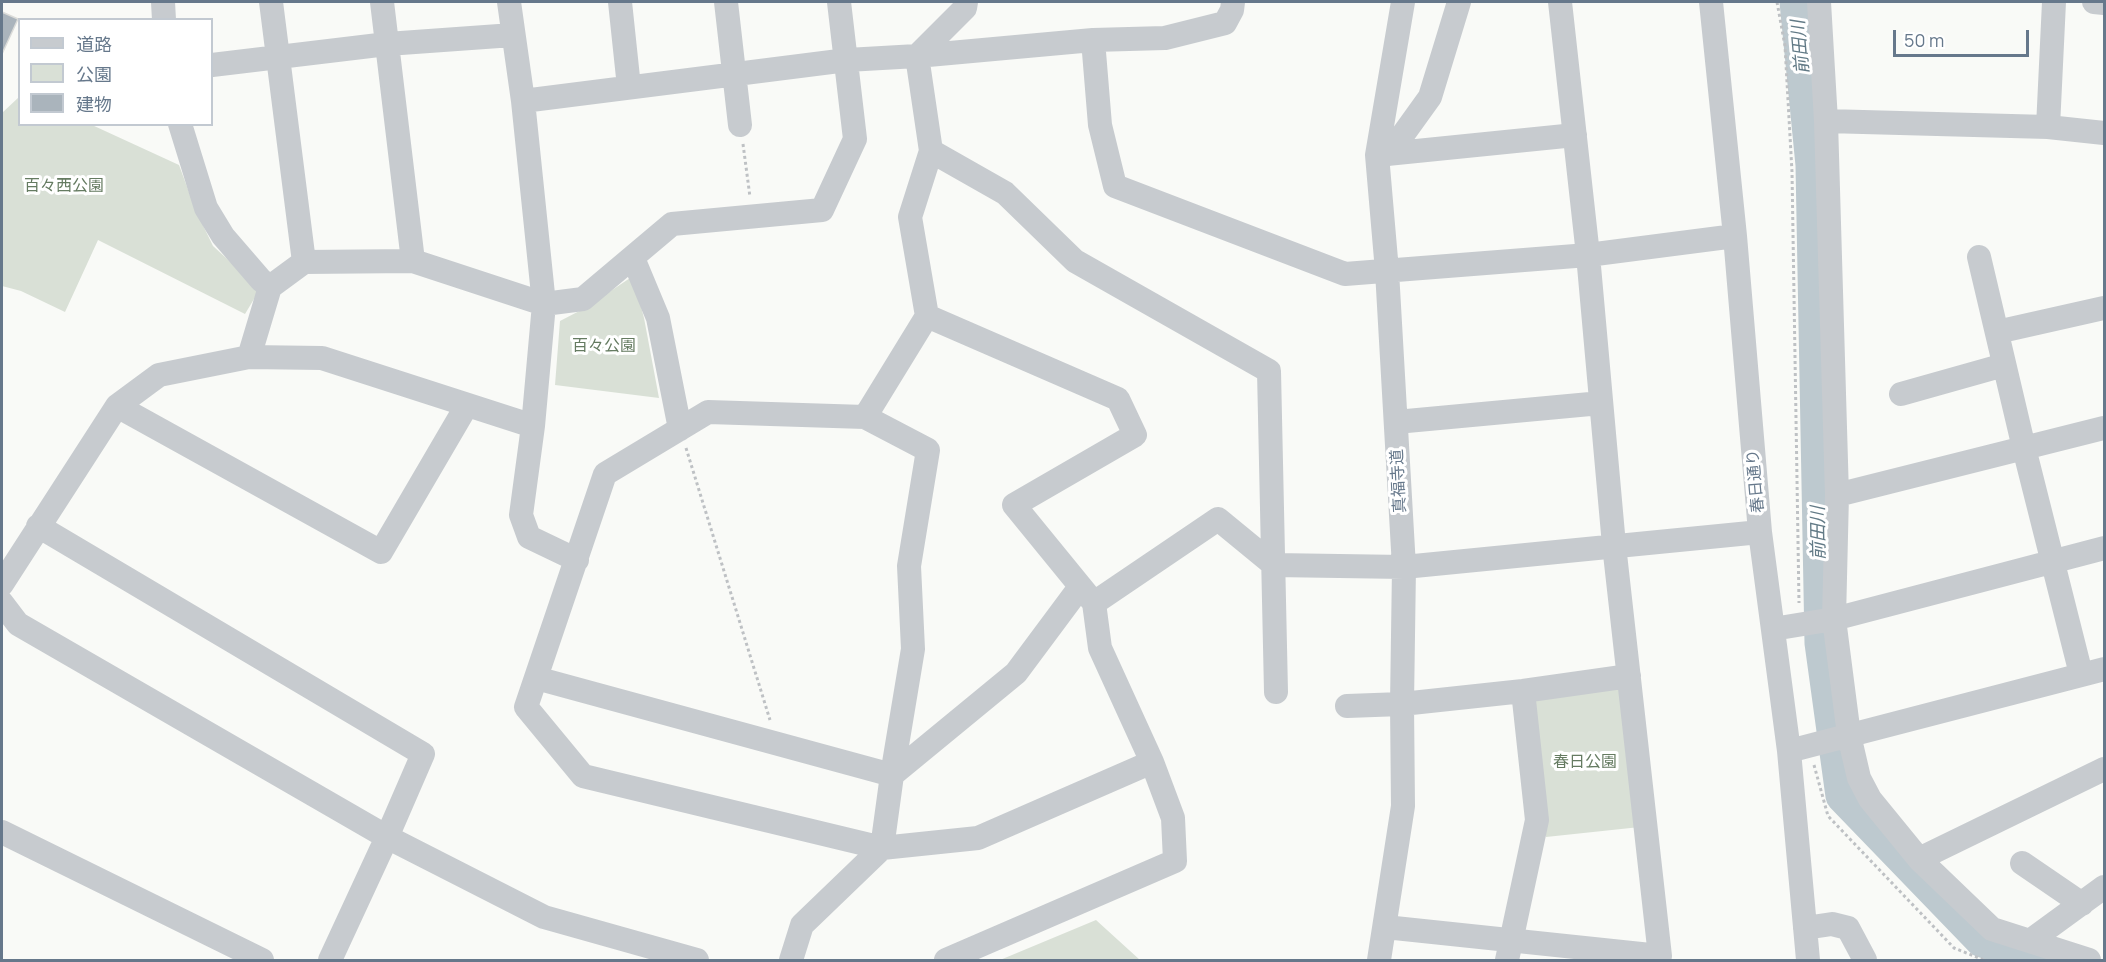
<!DOCTYPE html>
<meta charset="utf-8">
<style>
body{margin:0}
#map{position:relative;width:2106px;height:962px;overflow:hidden;background:#f9faf7;font-family:Manrope,"Noto Sans JP",sans-serif}
canvas{display:block}
.frame{position:absolute;inset:0;border:3px solid #66788b;pointer-events:none}
.legend{position:absolute;left:18px;top:18px;width:195px;height:108px;box-sizing:border-box;background:#fff;border:2px solid #c2c9d1;margin:0;padding:8px 10px;list-style:none;font-size:18px;color:#66788b}
.legend li{display:flex;align-items:center;gap:12px;height:30px}
.legend b{width:30px;border:2px solid #c2c9d1}
.scale{position:absolute;left:1893px;top:30px;width:136px;height:27px;box-sizing:border-box;border:3px solid #66788b;border-top:0;padding-left:8px;font-size:18px;line-height:21px;white-space:nowrap;color:#66788b;-webkit-text-stroke:4px #fff;paint-order:stroke}
</style>
<div id="map">
<canvas width="2106" height="962"></canvas>
<div class="frame"></div>
<ul class="legend">
<li><b style="height:8px;background:#c7cbcf"></b>道路</li>
<li><b style="height:16px;background:#d9e0d6"></b>公園</li>
<li><b style="height:16px;background:#aab4bc"></b>建物</li>
</ul>
<div class="scale">50 m</div>
</div>
<script>
const context = document.querySelector('canvas').getContext('2d');
context.lineJoin = 'round';
function paint(path, color) { context.fillStyle = color; context.fill(path, 'evenodd'); }
const shape = rows => new Path2D(rows.map(r => 'M' + r).join(''));
function stroke(path, color, width, dash) { context.strokeStyle = color; context.lineWidth = width; context.lineCap = dash ? 'butt' : 'round'; context.setLineDash(dash || []); context.stroke(path); }
function label(font, color, halo, rows, align = 'center') {
  context.font = font + ' Manrope,"Noto Sans JP",sans-serif'; context.lineWidth = 6; context.setLineDash([]); context.textBaseline = 'middle'; context.strokeStyle = halo; context.fillStyle = color; for (const [text, x, y, turn = 0] of rows) {
    context.save(); context.translate(x, y); context.rotate((+turn || 0) * Math.PI / 180); context.textAlign = isNaN(turn) ? turn : align; if (halo) context.strokeText(text, 0, 0); context.fillText(text, 0, 0); context.restore();
  }
}
paint(shape([
 [19,97,20,124,92,125,179,165,196,211,213,246,260,289,245,314,98,240,65,312,21,291,2,286,2,113],
 [633,276,644,318,659,398,555,385,560,321,587,307],
 [1624,685,1640,827,1546,837,1530,698],
 [1096,920,1140,960,1000,960]
]), '#d9e0d6');
stroke(shape([
 [1796,2,1812,165,1821,643,1842,796,1982,941,2044,960]
]), '#bdc9cf', 33);
const building = shape([
 [2,12,18,19,2,54,2,12]
]);
paint(building, '#aab4bc');
stroke(building, '#dbdcd9', 1.5);
stroke(shape([
 [1777,2,1785,46,1792,172,1799,603],
 [743,144,750,197],
 [686,448,770,720],
 [1814,765,1828,816,1954,948,1984,960]
]), '#bec1c4', 3, [3, 3]);
stroke(shape([
 [163,2,164,20],
 [271,2,304,262],
 [382,2,413,261],
 [509,2,523,101,544,304,533,426,521,515,529,537,577,560],
 [620,2,629,87],
 [726,2,740,125],
 [1560,2,1588,255,1614,545,1660,956,1658,960],
 [1711,2,1735,236,1760,532,1789,751,1808,960],
 [1819,2,1826,121,1837,495,1834,619,1849,735,1859,778,1870,799,1919,859,1992,929,2089,960],
 [2094,2,2104,3],
 [1093,40,1165,38,1225,23,1232,10,1233,2],
 [917,56,931,151,910,217,927,316,1118,399,1135,435,1014,505,1094,603],
 [917,56,965,8,966,2],
 [212,65,387,44,513,35],
 [523,101,847,60,917,56,1093,40,1100,125,1115,186,1345,274,1588,255,1735,236],
 [1826,121,2048,127,2104,133],
 [180,124,206,208,223,236,261,280,270,287],
 [2048,127,2054,2],
 [931,151,1005,193,1075,261,1269,371,1276,692],
 [1389,154,1430,97,1459,2],
 [1377,155,1575,135],
 [1979,257,2024,448,2081,674],
 [633,258,658,318,680,429],
 [1997,332,2104,308],
 [249,357,270,287,304,262,413,261,544,304,583,299,672,224,822,210,855,139,839,2],
 [1901,394,2004,365],
 [117,406,381,552,467,405],
 [865,417,927,316],
 [1396,422,1601,403],
 [1837,495,2104,428],
 [38,526,423,754,387,837,330,960],
 [2,584,117,406,159,375,249,357,322,358,533,426],
 [2,603,18,624,387,837,544,917,697,960],
 [1773,629,1834,619,2104,548],
 [536,678,892,775,1016,673,1080,587],
 [1347,706,1402,704,1523,691,1629,676],
 [1789,751,2104,669],
 [2,832,262,960],
 [1919,859,2104,769],
 [2022,863,2082,904],
 [1385,927,1660,956],
 [1805,928,1832,924,1848,928,1865,960],
 [2030,941,2104,887],
 [791,960,802,925,882,848,892,775,913,649,909,566,928,450,865,417,708,412,605,474,526,707,583,776,882,848,978,838,1152,762],
 [946,960,1175,861,1173,818,1152,762,1100,648,1094,603,1218,519,1274,565,1404,567,1760,532],
 [1379,960,1403,806,1402,704,1404,567,1387,271,1377,155,1403,2],
 [1507,960,1537,820,1523,691]
]), '#c7cbcf', 24);
label('16px', '#657b61', '#fff', [
 ["百々西公園",64,187],
 ["百々公園",604,347],
 ["春日公園",1585,763]
]);
label('16px', '#66788b', '#fff', [
 ["真福寺道",1399,481,-93],
 ["春日通り",1756,481,-95]
]);
label('italic 18px', '#627a86', '#fff', [
 ["前田川",1801,47,-95],
 ["前田川",1819,533,-91]
]);
</script>
